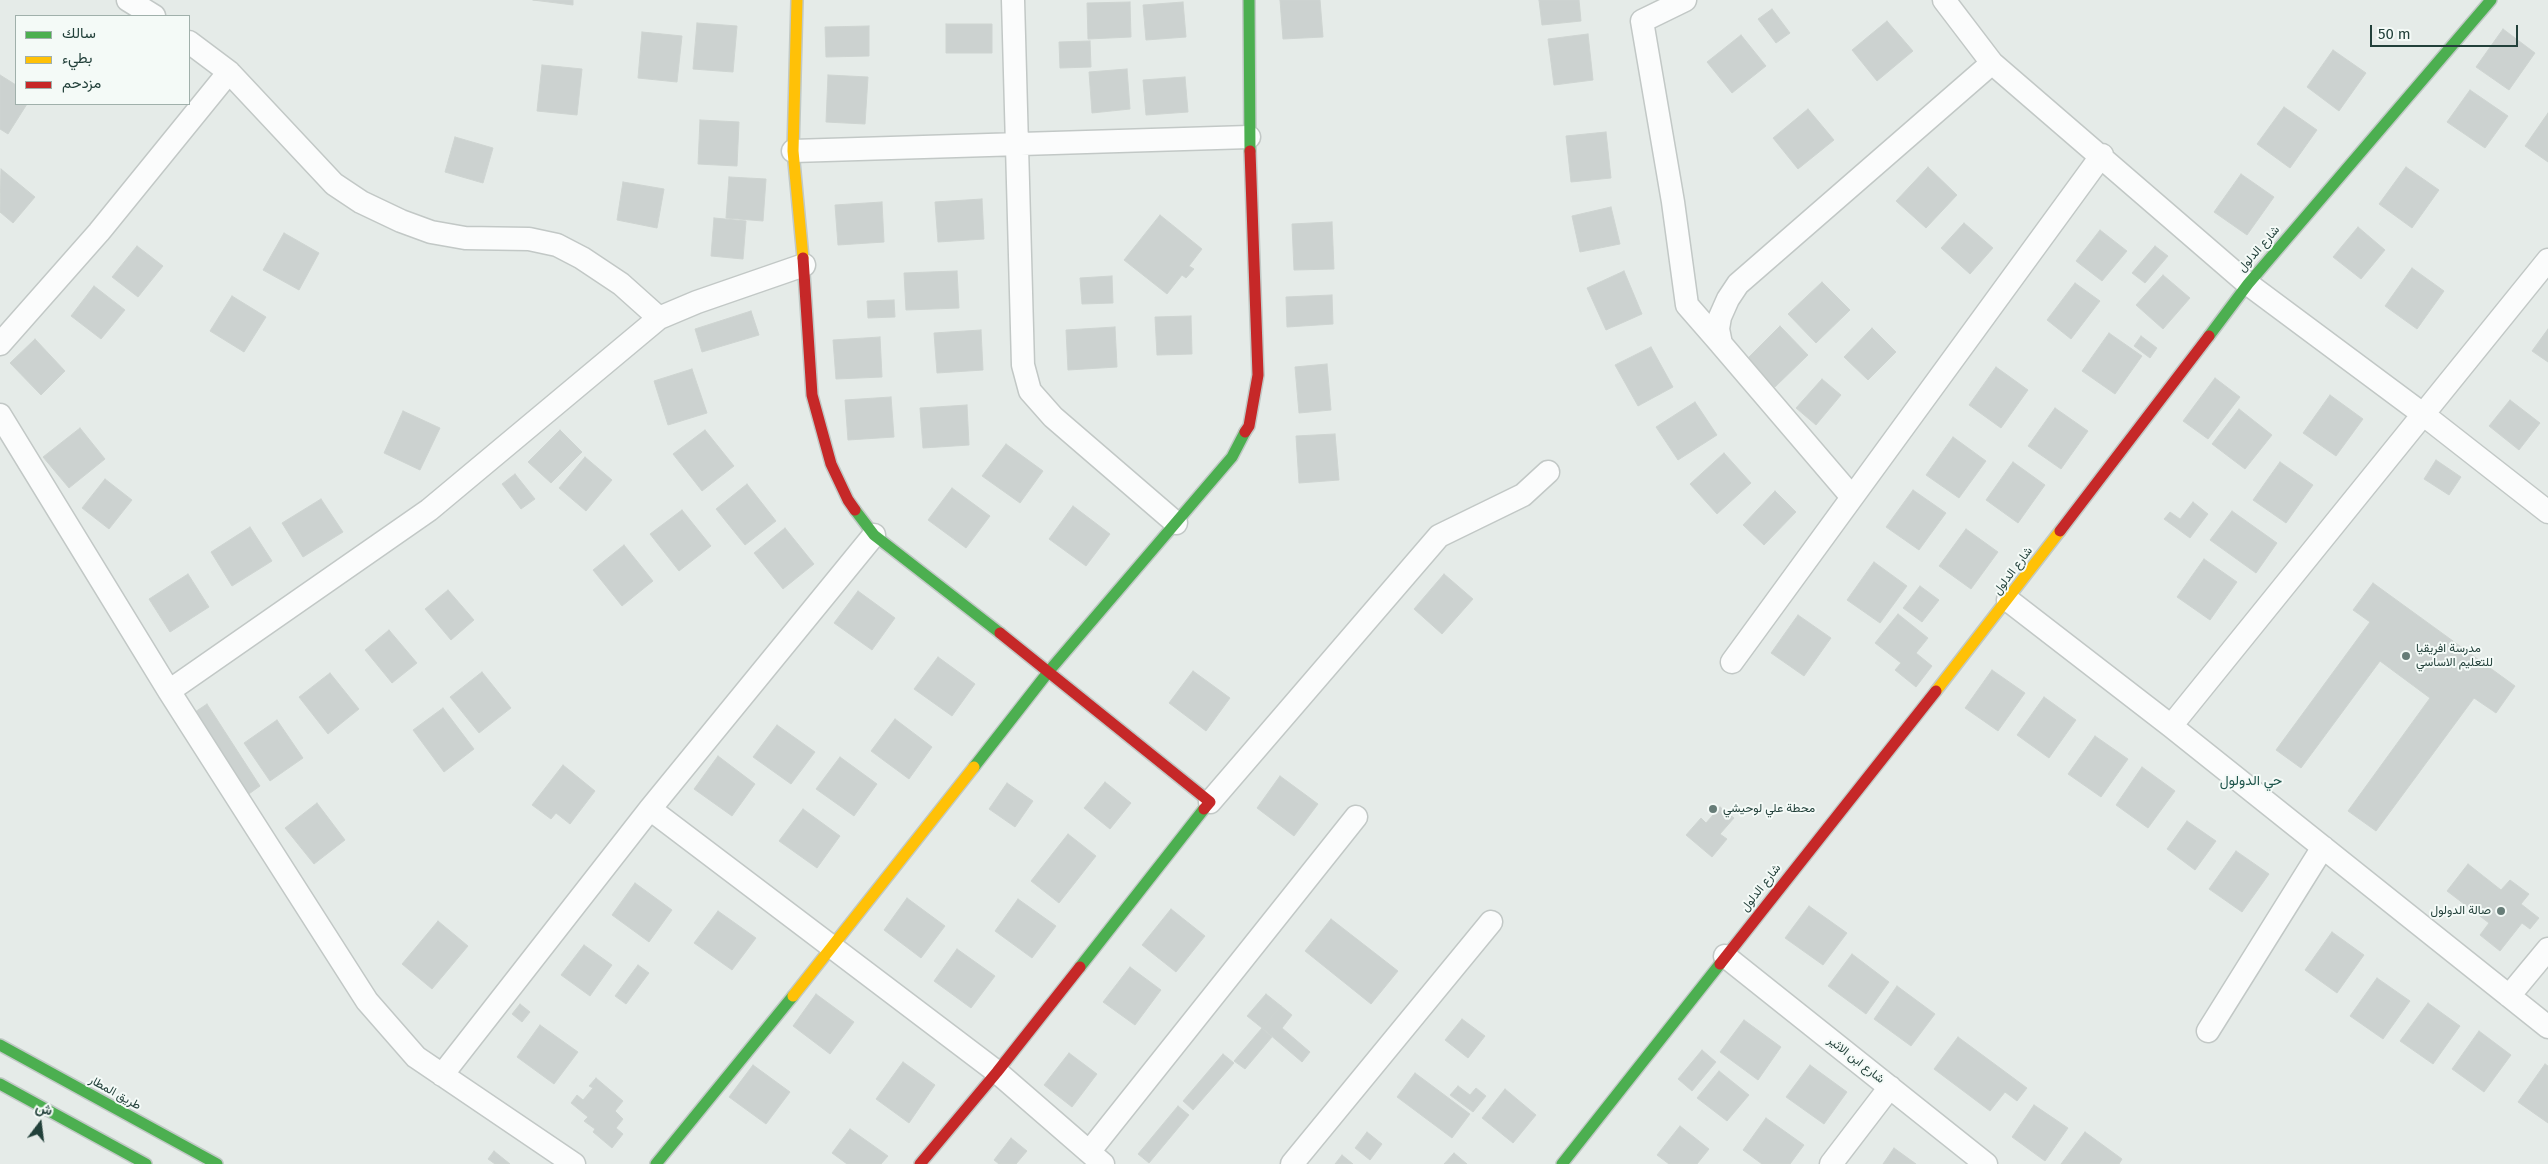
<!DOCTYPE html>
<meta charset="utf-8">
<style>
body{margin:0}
#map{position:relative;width:2548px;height:1164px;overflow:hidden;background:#e5ebe8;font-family:"Fira Sans",Vazirmatn,sans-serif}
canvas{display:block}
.legend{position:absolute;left:15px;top:15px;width:175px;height:90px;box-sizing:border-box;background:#f4faf7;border:1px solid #a0b0ab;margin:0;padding:6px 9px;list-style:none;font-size:15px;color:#22403a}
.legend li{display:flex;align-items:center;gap:10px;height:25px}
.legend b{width:25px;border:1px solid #a0b0ab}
.north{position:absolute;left:15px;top:1099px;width:50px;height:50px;-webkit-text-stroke:4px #f4faf7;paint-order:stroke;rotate:15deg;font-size:14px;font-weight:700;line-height:20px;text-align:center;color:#22403a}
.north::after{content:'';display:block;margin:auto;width:18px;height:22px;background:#22403a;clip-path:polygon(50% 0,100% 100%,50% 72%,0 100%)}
.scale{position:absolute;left:2370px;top:25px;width:148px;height:22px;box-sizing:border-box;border:2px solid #22403a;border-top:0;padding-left:6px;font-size:15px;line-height:18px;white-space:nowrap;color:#22403a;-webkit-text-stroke:4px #f4faf7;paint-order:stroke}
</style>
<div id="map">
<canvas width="2548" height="1164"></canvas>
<ul class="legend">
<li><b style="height:6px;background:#4caf50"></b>سالك</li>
<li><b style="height:6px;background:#ffc107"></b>بطيء</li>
<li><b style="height:6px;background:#c62828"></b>مزدحم</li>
</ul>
<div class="north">ش</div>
<div class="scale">50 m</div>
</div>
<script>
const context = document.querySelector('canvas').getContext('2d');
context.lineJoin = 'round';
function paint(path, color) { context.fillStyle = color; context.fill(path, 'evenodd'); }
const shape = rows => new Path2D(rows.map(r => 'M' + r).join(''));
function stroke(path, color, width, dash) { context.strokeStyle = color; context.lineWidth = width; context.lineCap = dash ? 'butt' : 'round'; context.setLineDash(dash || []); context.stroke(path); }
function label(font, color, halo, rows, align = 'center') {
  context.font = font + ' "Fira Sans",Vazirmatn,sans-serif'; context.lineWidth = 4; context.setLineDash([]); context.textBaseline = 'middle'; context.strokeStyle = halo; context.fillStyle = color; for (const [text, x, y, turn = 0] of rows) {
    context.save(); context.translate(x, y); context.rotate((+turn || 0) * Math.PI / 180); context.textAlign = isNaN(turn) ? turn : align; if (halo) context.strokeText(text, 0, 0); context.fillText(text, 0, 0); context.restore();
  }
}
const building = shape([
 [533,0,573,0,573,5,533,0],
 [1280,0,1320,0,1323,37,1283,39,1280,0],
 [1539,0,1579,0,1581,21,1542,25,1539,0],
 [1130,2,1131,37,1088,39,1087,3,1130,2],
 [1183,2,1186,37,1146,40,1143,5,1183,2],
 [1772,9,1790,33,1776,43,1758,19,1772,9],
 [1887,21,1913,51,1877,81,1852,50,1887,21],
 [697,23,737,26,733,72,693,69,697,23],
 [946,24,992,24,992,53,946,53,946,24],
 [869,26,869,56,826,57,825,27,869,26],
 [2503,29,2535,53,2509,90,2476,67,2503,29],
 [642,32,682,36,677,82,638,78,642,32],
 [1588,34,1593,80,1554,85,1548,39,1588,34],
 [1741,35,1766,66,1732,93,1707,62,1741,35],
 [1090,41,1091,67,1060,68,1059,42,1090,41],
 [2333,50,2366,73,2339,111,2307,87,2333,50],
 [542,65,582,69,577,115,537,111,542,65],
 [1127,69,1130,109,1092,113,1089,72,1127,69],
 [0,75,16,85,16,104,27,104,8,134,0,129,0,75],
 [828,75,868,77,865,124,826,122,828,75],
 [1185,77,1188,112,1146,115,1143,80,1185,77],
 [2470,90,2508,116,2485,148,2447,122,2470,90],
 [2284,107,2317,130,2290,168,2257,144,2284,107],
 [1808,109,1834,140,1798,169,1773,138,1808,109],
 [2548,113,2548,162,2525,146,2548,113],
 [700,120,739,122,737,166,698,164,700,120],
 [1606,132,1611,178,1571,182,1566,136,1606,132],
 [455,137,493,148,483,183,445,172,455,137],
 [1928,167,1957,195,1926,228,1896,201,1928,167],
 [2406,167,2439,190,2412,228,2379,204,2406,167],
 [1,169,35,197,13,223,0,212,1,169],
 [2241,174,2274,197,2247,235,2214,212,2241,174],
 [729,177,766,179,763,221,726,218,729,177],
 [623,182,664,189,657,228,617,220,623,182],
 [982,199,984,239,938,242,935,202,982,199],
 [882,202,884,242,838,245,835,205,882,202],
 [1611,207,1620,244,1580,252,1572,216,1611,207],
 [1160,215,1202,249,1189,266,1194,269,1186,278,1182,275,1167,294,1124,260,1160,215],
 [714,218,746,221,743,259,711,256,714,218],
 [1332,222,1334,269,1294,270,1292,224,1332,222],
 [1964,223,1993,248,1970,274,1941,248,1964,223],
 [2358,227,2385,250,2361,279,2333,257,2358,227],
 [2100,230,2127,251,2102,281,2076,261,2100,230],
 [284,233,319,253,299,290,263,270,284,233],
 [137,246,163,266,138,297,112,277,137,246],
 [2155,246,2168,256,2145,283,2132,273,2155,246],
 [2412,268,2444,291,2417,329,2385,306,2412,268],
 [957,271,959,308,906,310,904,273,957,271],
 [1624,271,1642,314,1606,330,1587,288,1624,271],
 [2163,275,2190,298,2163,329,2136,305,2163,275],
 [1112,276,1113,303,1082,304,1080,278,1112,276],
 [1822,282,1850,310,1816,343,1788,314,1822,282],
 [2075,283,2100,301,2071,339,2047,320,2075,283],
 [94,286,125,310,101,339,71,316,94,286],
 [1332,295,1333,324,1287,327,1286,297,1332,295],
 [232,296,266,317,244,352,210,331,232,296],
 [894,300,895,317,868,318,867,301,894,300],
 [751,311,759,335,702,352,695,329,751,311],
 [1191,316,1192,354,1157,355,1155,317,1191,316],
 [1780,326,1808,355,1775,387,1747,359,1780,326],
 [1115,327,1117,367,1068,370,1066,330,1115,327],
 [1872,328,1896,352,1868,380,1844,357,1872,328],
 [2548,329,2548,362,2532,351,2548,329],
 [981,330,983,370,937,373,934,333,981,330],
 [2109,333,2142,356,2115,394,2082,371,2109,333],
 [2141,336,2157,348,2150,358,2134,346,2141,336],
 [880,337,882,377,836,379,833,340,880,337],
 [35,339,65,371,41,395,10,363,35,339],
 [1651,347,1673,387,1638,406,1615,365,1651,347],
 [1327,364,1331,410,1299,413,1295,367,1327,364],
 [1996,367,2028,390,2001,428,1969,405,1996,367],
 [692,369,707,413,668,425,654,381,692,369],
 [2215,378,2240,397,2208,439,2183,421,2215,378],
 [1822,379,1841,395,1816,425,1796,408,1822,379],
 [2330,395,2363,419,2336,456,2303,433,2330,395],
 [891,397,894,437,848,440,845,400,891,397],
 [2510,400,2540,423,2519,450,2489,426,2510,400],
 [1695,402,1717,435,1678,460,1656,427,1695,402],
 [967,405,969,445,923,448,920,408,967,405],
 [2055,408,2088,431,2061,469,2028,446,2055,408],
 [2239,409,2272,435,2245,469,2212,444,2239,409],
 [403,411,440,428,420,470,384,453,403,411],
 [80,428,105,459,69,488,43,457,80,428],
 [560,430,582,452,551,483,528,462,560,430],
 [705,430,734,466,702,491,673,454,705,430],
 [1335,434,1339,480,1299,483,1296,436,1335,434],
 [1953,437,1986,461,1959,498,1926,475,1953,437],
 [1006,444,1043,471,1020,503,982,476,1006,444],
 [1724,453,1751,483,1717,514,1690,484,1724,453],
 [585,457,612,480,586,511,559,488,585,457],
 [2436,460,2461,477,2449,495,2424,479,2436,460],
 [2013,462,2045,485,2018,523,1986,500,2013,462],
 [2280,462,2313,485,2286,523,2253,500,2280,462],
 [515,474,535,499,521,509,502,484,515,474],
 [105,479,132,500,109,529,82,508,105,479],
 [747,484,776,521,745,545,716,509,747,484],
 [952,488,990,516,966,548,928,520,952,488],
 [1913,490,1946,513,1919,550,1886,527,1913,490],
 [1775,491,1796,512,1764,545,1743,525,1775,491],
 [321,499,343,532,303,557,282,523,321,499],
 [2193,502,2208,514,2190,538,2164,519,2170,512,2180,519,2193,502],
 [1073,506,1110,534,1086,566,1049,539,1073,506],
 [682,510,711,546,679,571,650,534,682,510],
 [2232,511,2277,543,2256,573,2210,540,2232,511],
 [250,527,272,561,232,586,211,552,250,527],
 [785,528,814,564,783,589,754,553,785,528],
 [1966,529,1998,552,1971,589,1939,566,1966,529],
 [624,545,653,581,622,606,593,570,624,545],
 [2204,559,2237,582,2210,620,2177,597,2204,559],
 [1874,562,1907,586,1880,623,1847,600,1874,562],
 [188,574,209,607,170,632,149,599,188,574],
 [1444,574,1473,599,1442,634,1414,609,1444,574],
 [2373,583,2515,686,2496,713,2474,698,2376,831,2348,811,2430,698,2380,661,2301,768,2276,750,2370,622,2353,610,2373,583],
 [1920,586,1939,600,1922,622,1903,608,1920,586],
 [448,590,474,620,451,640,425,609,448,590],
 [858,591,895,618,872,650,834,623,858,591],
 [1898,614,1928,638,1916,653,1932,666,1916,687,1895,670,1901,663,1875,643,1898,614],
 [1798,615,1831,638,1804,676,1771,653,1798,615],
 [389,630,417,663,392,683,365,650,389,630],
 [938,657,975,684,952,716,914,689,938,657],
 [1992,670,2025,693,1998,731,1965,708,1992,670],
 [1193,671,1230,698,1206,731,1169,703,1193,671],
 [482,672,511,708,479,733,450,697,482,672],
 [330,673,359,709,328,734,299,697,330,673],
 [2044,697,2076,720,2049,758,2017,735,2044,697],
 [207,704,260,786,246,796,192,714,207,704],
 [443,708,474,749,444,772,413,730,443,708],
 [895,719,932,747,909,779,871,751,895,719],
 [277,720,303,758,270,781,244,743,277,720],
 [777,725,815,752,791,784,753,757,777,725],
 [2095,736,2128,759,2101,797,2068,774,2095,736],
 [718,756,755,784,732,816,694,789,718,756],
 [840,757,877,784,854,816,816,789,840,757],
 [563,765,595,791,570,824,556,813,551,819,532,805,563,765],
 [2142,767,2175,791,2148,828,2116,805,2142,767],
 [1280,776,1318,804,1294,836,1257,808,1280,776],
 [1105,782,1131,803,1110,829,1084,808,1105,782],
 [1007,783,1033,801,1015,827,989,809,1007,783],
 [317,803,345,840,314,864,285,828,317,803],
 [1720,807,1734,818,1720,834,1727,839,1712,857,1686,835,1701,818,1706,823,1720,807],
 [803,809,840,836,817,868,779,841,803,809],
 [2187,821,2216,841,2195,870,2167,849,2187,821],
 [1068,834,1096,856,1059,903,1031,881,1068,834],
 [2236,851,2269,874,2242,912,2209,889,2236,851],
 [2468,864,2501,890,2510,880,2529,894,2521,904,2539,918,2530,929,2522,923,2500,951,2480,935,2489,923,2447,891,2468,864],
 [635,883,672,910,649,942,612,915,635,883],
 [907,898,945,926,921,958,884,930,907,898],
 [1018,899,1056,926,1032,958,995,931,1018,899],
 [1809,906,1847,933,1823,965,1785,938,1809,906],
 [1171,909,1205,936,1176,972,1142,945,1171,909],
 [718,911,756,938,732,970,694,943,718,911],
 [1331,919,1398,971,1371,1004,1305,951,1331,919],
 [438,921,468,946,432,989,402,964,438,921],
 [2332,932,2364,955,2337,993,2305,970,2332,932],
 [584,945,612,965,590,996,561,975,584,945],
 [957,949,995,976,971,1008,934,981,957,949],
 [1852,954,1889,982,1866,1014,1828,986,1852,954],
 [638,965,649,973,626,1004,615,996,638,965],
 [1130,967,1161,990,1135,1025,1103,1002,1130,967],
 [2377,978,2410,1001,2383,1039,2350,1016,2377,978],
 [1897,986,1935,1014,1911,1046,1874,1019,1897,986],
 [816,994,854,1022,830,1054,793,1026,816,994],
 [1266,994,1281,1006,1262,1028,1247,1016,1266,994],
 [2428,1003,2460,1026,2433,1064,2400,1041,2428,1003],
 [520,1004,530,1012,522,1022,512,1014,520,1004],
 [1281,1006,1292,1015,1282,1028,1310,1052,1302,1062,1262,1028,1281,1006],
 [1462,1019,1485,1036,1468,1058,1445,1040,1462,1019],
 [1744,1020,1781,1047,1758,1080,1720,1052,1744,1020],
 [540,1025,578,1052,554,1084,517,1057,540,1025],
 [1262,1028,1272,1037,1245,1069,1234,1061,1262,1028],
 [2479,1031,2511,1055,2484,1092,2452,1069,2479,1031],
 [1958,1037,2027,1088,2017,1101,2005,1092,1990,1111,1934,1069,1958,1037],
 [1702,1050,1716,1062,1692,1091,1678,1079,1702,1050],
 [1069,1053,1097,1074,1072,1107,1044,1085,1069,1053],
 [1223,1054,1234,1063,1193,1110,1183,1101,1223,1054],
 [903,1062,935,1085,909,1123,876,1099,903,1062],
 [2545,1064,2548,1066,2548,1123,2518,1102,2545,1064],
 [753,1065,790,1092,766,1124,729,1097,753,1065],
 [1810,1065,1847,1092,1824,1124,1786,1097,1810,1065],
 [1719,1071,1749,1095,1727,1121,1697,1098,1719,1071],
 [1415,1073,1470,1114,1452,1138,1397,1097,1415,1073],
 [596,1078,623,1101,615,1111,623,1119,616,1128,623,1134,612,1148,593,1132,595,1129,584,1121,588,1117,571,1103,577,1095,583,1100,593,1088,589,1086,596,1078],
 [1458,1086,1470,1095,1476,1088,1486,1096,1473,1112,1450,1095,1458,1086],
 [1505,1089,1536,1115,1513,1143,1482,1118,1505,1089],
 [2034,1105,2068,1128,2045,1161,2012,1137,2034,1105],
 [1178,1106,1189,1115,1149,1163,1138,1154,1178,1106],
 [1766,1118,1804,1145,1790,1164,1762,1164,1743,1150,1766,1118],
 [1680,1126,1709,1149,1697,1164,1669,1164,1657,1155,1680,1126],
 [850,1129,888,1156,881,1164,847,1164,832,1153,850,1129],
 [1367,1132,1382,1144,1370,1160,1355,1148,1367,1132],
 [2085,1132,2122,1159,2119,1164,2061,1164,2085,1132],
 [1011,1138,1027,1151,1016,1164,999,1164,994,1160,1011,1138],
 [1894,1148,1916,1164,1883,1164,1894,1148],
 [494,1151,510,1164,495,1164,488,1159,494,1151],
 [1454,1153,1467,1164,1444,1164,1454,1153],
 [1342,1155,1353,1164,1335,1164,1342,1155]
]);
paint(building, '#ccd2d0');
stroke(building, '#ced4d1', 1);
const street = shape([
 [128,0,154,16],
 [1013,0,1023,365,1030,391,1053,417,1176,523],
 [1685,0,1642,21,1673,202,1687,305,1721,344],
 [1944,0,1992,63,2248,284,2424,415,2548,512],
 [189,42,229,72,334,184,361,202,401,221,431,232,465,238,529,239,557,245,582,258,621,284,659,318],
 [793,151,1249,137],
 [0,344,99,232,229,72],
 [0,415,169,691,367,1001,416,1057,574,1164],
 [1852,497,1721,344,1718,329,1720,317,1728,299,1738,284,1992,63],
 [2008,600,2171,726,2548,1027],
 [1732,662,2102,155],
 [169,691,429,510,659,318,697,302,804,265],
 [2171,726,2548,260],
 [1210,802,1439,536,1523,495,1548,472],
 [650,809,997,1072,1103,1164],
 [1725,956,1986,1164],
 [2509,996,2548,949],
 [2208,1031,2323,847],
 [442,1075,650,809,874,535],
 [1089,1152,1356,817],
 [1292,1164,1491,922],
 [1831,1164,1890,1087]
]);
const fast = shape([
 [1249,0,1250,151],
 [2209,336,2248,284,2491,0],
 [855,510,874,535,1000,633],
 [974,767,1049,671,1232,457,1245,432],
 [1080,967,1204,809],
 [0,1045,217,1164],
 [0,1084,146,1164],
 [656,1164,793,996],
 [1562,1164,1720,964]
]);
const slow = shape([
 [797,0,793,151,803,258],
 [1936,691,2060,531],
 [793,996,974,767]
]);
const jam = shape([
 [803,258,812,395,831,464,848,500,855,510],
 [1245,432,1249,426,1258,375,1250,151],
 [2060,531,2209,336],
 [1000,633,1210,802,1204,809],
 [1720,964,1936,691],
 [920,1164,997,1072,1080,967]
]);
stroke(street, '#c2c8c6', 25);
stroke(fast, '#c1c9c6', 14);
stroke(slow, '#c1c9c6', 14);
stroke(jam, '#c1c9c6', 14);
stroke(street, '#fbfcfc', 22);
stroke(fast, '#4caf50', 11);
stroke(slow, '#ffc107', 11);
stroke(jam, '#c62828', 11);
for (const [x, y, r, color] of [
 [2406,656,5,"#667c77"],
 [1713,809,5,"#667c77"],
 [2501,911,5,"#667c77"]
]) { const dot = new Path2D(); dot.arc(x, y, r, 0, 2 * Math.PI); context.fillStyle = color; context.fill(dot); stroke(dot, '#f4faf7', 2); }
label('12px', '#22403a', '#f4faf7', [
 ["شارع الدلول",2259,249,-49],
 ["شارع الدلول",2013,571,-53],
 ["شارع الدلول",1761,888,-52],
 ["شارع ابن الاثير",1856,1060,38],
 ["طريق المطار",115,1093,29]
]);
label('12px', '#22403a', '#f4faf7', [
 ["مدرسة افريقيا",2416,649],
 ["للتعليم الاساسي",2416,663],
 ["محطة علي لوحيشي",1723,809],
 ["صالة الدولول",2491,911,"right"]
], 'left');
label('14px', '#1c534a', '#f4faf7', [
 ["حي الدولول",2251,781]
]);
</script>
